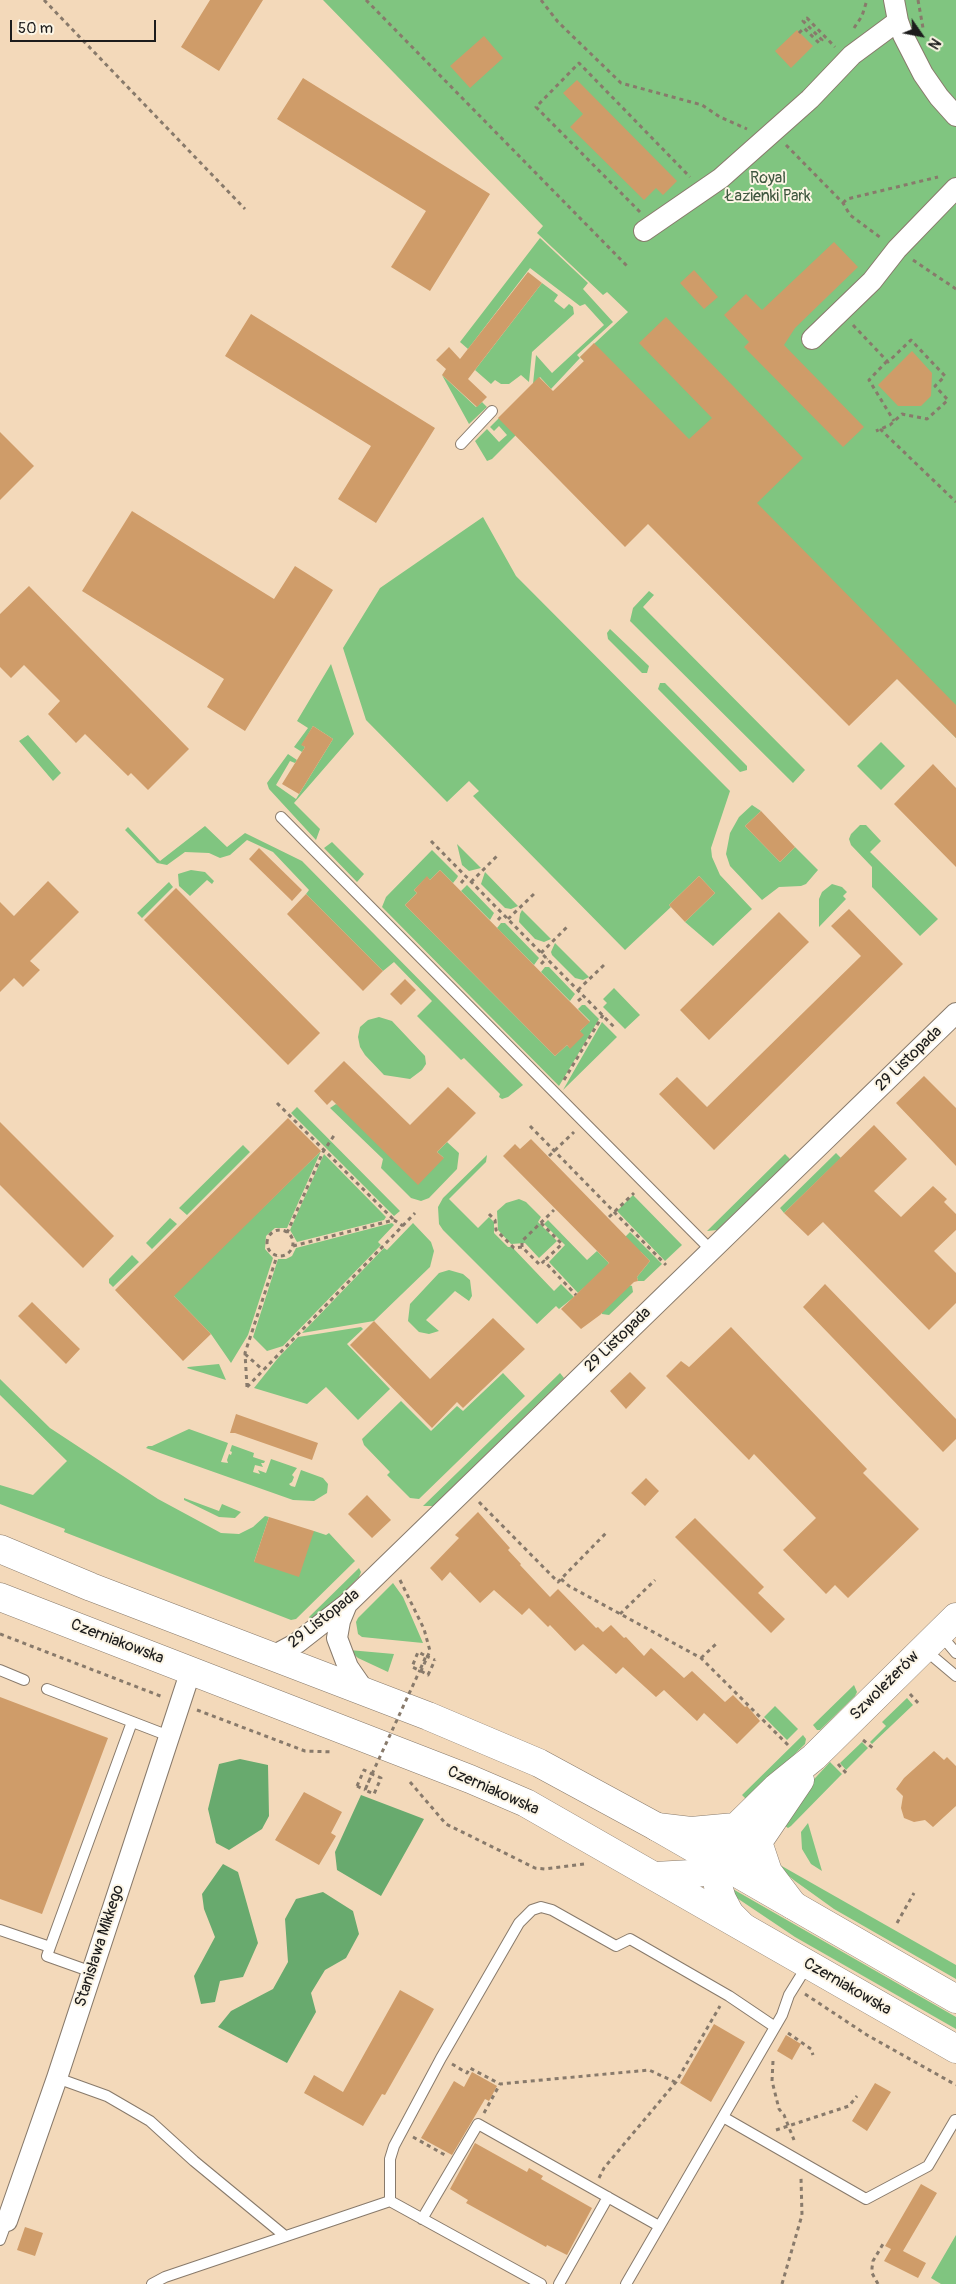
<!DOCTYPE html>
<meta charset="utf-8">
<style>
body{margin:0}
#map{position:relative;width:956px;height:2284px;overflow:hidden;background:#f3d9ba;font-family:Pangolin,sans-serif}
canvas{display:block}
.north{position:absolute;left:896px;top:10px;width:50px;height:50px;-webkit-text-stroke:4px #fcf5e5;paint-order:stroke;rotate:123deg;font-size:14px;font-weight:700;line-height:20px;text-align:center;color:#1c1c1c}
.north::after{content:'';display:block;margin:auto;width:18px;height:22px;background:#1c1c1c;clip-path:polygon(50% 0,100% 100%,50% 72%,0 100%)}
.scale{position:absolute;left:10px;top:20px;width:146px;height:22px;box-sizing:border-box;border:2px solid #1c1c1c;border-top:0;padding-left:6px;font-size:15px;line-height:18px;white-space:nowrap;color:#1c1c1c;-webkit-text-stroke:4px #fcf5e5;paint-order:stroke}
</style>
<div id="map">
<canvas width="956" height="2284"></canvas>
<div class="north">N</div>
<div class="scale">50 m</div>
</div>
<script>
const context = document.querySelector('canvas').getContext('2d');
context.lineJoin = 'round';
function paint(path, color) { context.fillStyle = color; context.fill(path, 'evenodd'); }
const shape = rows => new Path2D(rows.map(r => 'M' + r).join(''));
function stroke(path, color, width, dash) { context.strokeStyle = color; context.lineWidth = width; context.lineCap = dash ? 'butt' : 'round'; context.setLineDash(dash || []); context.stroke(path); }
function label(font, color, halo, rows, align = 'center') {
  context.font = font + ' Pangolin,sans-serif'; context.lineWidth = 4; context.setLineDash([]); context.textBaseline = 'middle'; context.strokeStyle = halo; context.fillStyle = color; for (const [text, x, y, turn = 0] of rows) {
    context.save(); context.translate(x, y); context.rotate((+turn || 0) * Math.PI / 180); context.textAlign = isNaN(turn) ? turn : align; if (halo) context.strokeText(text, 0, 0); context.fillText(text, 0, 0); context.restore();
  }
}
paint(shape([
 [323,0,956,0,956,738,580,357,628,312,607,292,603,295,537,233,543,226],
 [540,238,588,283,583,289,613,322,577,355,580,358,551,389,540,377,533,384,536,355,552,373,604,325,585,304,580,306,530,268,468,349,460,342],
 [542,283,558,295,554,301,564,309,569,304,573,307,574,314,532,352,529,382,521,375,509,384,501,384,495,380,491,384,475,370],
 [442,375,476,407,482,402,487,407,469,424],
 [499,418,516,435,492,459,487,461,475,441,487,429,499,442,507,435,499,426,494,431,490,427],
 [483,517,516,576,730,791,711,848,712,857,720,875,752,909,713,946,685,922,715,893,699,876,669,905,671,907,625,950,473,796,479,791,469,781,447,802,366,720,343,648,380,588],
 [649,591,654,595,643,607,805,770,793,783,630,621,633,608],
 [610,629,649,666,647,673,642,673,608,639,607,633],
 [331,664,354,734,294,803,320,829,316,840,269,789,267,783,288,754,297,760,295,763,290,761,276,785,296,799,333,739,313,726,302,745,305,747,302,752,294,747,308,728,297,721],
 [660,683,665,683,747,766,747,770,740,772,658,689],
 [28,735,61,773,53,781,19,741],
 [881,742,905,766,881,790,857,766],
 [752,805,761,811,745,826,780,862,795,847,818,870,806,884,801,886,779,887,762,900,730,866,726,854,730,833,739,817],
 [860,825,866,825,881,841,870,852,938,919,920,936,872,887,872,867,851,845,849,839,851,834],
 [205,826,227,847,245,833,302,861,523,1085,508,1097,502,1099,499,1097,500,1094,464,1058,461,1060,417,1016,432,1001,394,962,383,971,306,894,309,890,273,852,247,840,230,855,220,858,209,853,185,852,167,865,157,863,125,830,128,827,160,861],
 [332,842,364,874,357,882,324,848],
 [457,844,481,868,469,871,462,865],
 [432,850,458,876,457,878,453,883,440,870,430,880,427,877,414,890,417,893,405,905,555,1056,567,1045,570,1048,580,1031,590,1021,578,1009,582,1005,585,1005,599,1019,559,1086,382,907,386,897],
 [191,870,205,872,214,881,212,884,207,880,190,896,179,886,178,874],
 [485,872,518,906,511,909,505,908,481,884],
 [169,882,173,887,142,918,137,913],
 [832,884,842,887,847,892,843,896,846,899,819,927,819,899,822,892],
 [467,885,494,913,490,920,461,891],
 [522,910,551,939,544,942,535,939,519,922,520,914],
 [501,923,505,923,539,958,534,965,497,928],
 [555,943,589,977,583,980,575,978,552,955,551,952],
 [545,967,549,967,575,994,570,1001,541,972],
 [614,988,640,1015,625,1029,603,1007,607,1003,603,999],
 [379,1017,392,1021,425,1056,426,1064,422,1070,410,1079,384,1075,365,1055,360,1047,358,1037,360,1027,368,1020],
 [602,1022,617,1037,563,1090],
 [336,1104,444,1158,437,1152,447,1142,459,1153,457,1169,429,1198,421,1201,411,1198,381,1168,383,1159,330,1108],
 [297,1107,400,1211,394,1216,291,1113],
 [243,1145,250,1152,187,1215,179,1208],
 [321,1151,287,1228,275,1228,266,1236,265,1249,273,1258,248,1335,231,1363,211,1334,173,1295],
 [836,1153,841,1158,784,1213,780,1208],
 [324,1154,386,1217,384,1220,297,1242,290,1230],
 [785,1154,790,1159,717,1230,707,1231],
 [487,1155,486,1162,449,1199,478,1228,489,1217,494,1222,494,1233,508,1247,512,1247,554,1291,561,1284,574,1297,559,1309,556,1306,537,1324,443,1230,439,1224,438,1207,443,1198],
 [633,1195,682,1245,665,1261,617,1211],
 [519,1199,526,1202,541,1217,538,1222,557,1241,539,1258,525,1243,511,1244,498,1230,497,1211,506,1203],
 [170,1218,177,1224,152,1249,146,1243],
 [548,1220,587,1260,597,1251,609,1263,604,1270,578,1293,549,1262,565,1245,544,1224],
 [392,1223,394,1225,378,1242,381,1245,283,1346,267,1351,253,1337,278,1259,286,1259,292,1256,296,1248],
 [413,1223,431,1242,434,1251,430,1267,374,1321,302,1333,384,1248,387,1250],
 [630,1232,662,1264,644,1281,638,1281,637,1277,650,1261,641,1252,616,1246],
 [132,1255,139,1262,113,1287,109,1283,109,1279],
 [449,1270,463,1274,470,1280,472,1296,469,1301,455,1291,426,1320,439,1331,429,1334,419,1332,408,1321,410,1304,439,1273],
 [629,1285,632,1286,633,1292,609,1315,602,1314,602,1311],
 [361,1327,363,1329,347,1344,390,1389,358,1420,326,1387,307,1404,254,1388,278,1358,298,1337],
 [219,1364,226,1380,187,1368,188,1367],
 [503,1373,525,1396,419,1499,410,1498,387,1475,390,1472,364,1445,362,1439,401,1401,431,1431,457,1406,463,1411],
 [560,1373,564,1378,433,1506,423,1506],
 [0,1379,50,1428,158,1499,221,1533,239,1534,253,1527,265,1516,269,1517,254,1562,314,1531,326,1535,329,1533,355,1561,296,1619,291,1620,64,1532,65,1529,0,1504,0,1485,33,1495,67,1461,0,1395],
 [189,1429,228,1443,221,1462,228,1463,227,1460,229,1454,231,1455,232,1452,230,1451,232,1445,254,1453,253,1457,265,1461,264,1463,261,1463,263,1467,255,1465,253,1472,260,1474,258,1470,266,1473,271,1459,297,1468,292,1475,294,1477,292,1482,289,1484,291,1486,295,1487,301,1470,323,1478,328,1484,327,1493,314,1501,293,1500,146,1448,148,1446,152,1446],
 [184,1498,219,1511,222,1504,241,1512,235,1518,219,1517,184,1500],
 [359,1568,361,1572,359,1577,313,1622,309,1617],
 [393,1583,403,1597,423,1643,362,1637,358,1634,356,1622,358,1618],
 [349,1650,394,1654,388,1672,358,1658],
 [854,1685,857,1692,855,1696,820,1730,817,1730,813,1725],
 [907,1698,913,1705,872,1744,870,1742,886,1726,882,1722],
 [775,1706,798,1729,787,1740,764,1717],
 [803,1735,806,1739,805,1744,759,1789,746,1799,742,1795],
 [862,1742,868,1748,846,1770,840,1763],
 [830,1762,842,1774,791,1826,788,1828,781,1823,804,1790],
 [808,1823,822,1871,811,1864,802,1849,801,1832],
 [780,1865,956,1965,956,1979,834,1909,795,1881,785,1873],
 [731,1888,956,2017,956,2029,795,1937,728,1892],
 [956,2235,956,2284,941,2284,931,2278]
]), '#80c580');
paint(shape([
 [240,1759,268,1765,269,1816,262,1829,229,1850,216,1843,208,1809,219,1764],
 [361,1795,424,1819,381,1896,337,1870,335,1852],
 [223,1864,238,1872,258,1943,243,1977,220,1981,215,2002,201,2004,194,1976,215,1937,204,1909,202,1894],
 [323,1892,353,1911,359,1934,346,1958,325,1970,311,1993,316,2012,287,2063,218,2027,231,2011,273,1989,288,1962,285,1919,296,1899]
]), '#68aa6e');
paint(shape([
 [210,0,263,0,219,71,181,47],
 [797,30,813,46,791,68,775,51],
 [484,36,503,58,470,88,450,66],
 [303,78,490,194,430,291,391,267,426,211,277,119],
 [577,80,677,181,663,195,656,188,644,200,570,127,583,114,563,93],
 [834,242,858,267,795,328,784,345,864,427,843,447,744,347,749,342,724,315,746,294,762,310],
 [694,270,718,297,704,309,680,283],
 [528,272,542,283,468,379,487,397,477,407,442,375,446,369,436,360,449,347,460,359],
 [251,314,435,428,376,523,338,499,371,446,225,356],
 [666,317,803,458,757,503,956,705,956,738,897,679,849,726,648,524,625,547,498,418,539,377,553,391,584,361,580,357,594,343,689,439,712,418,639,343],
 [912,351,932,373,931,396,921,406,898,406,878,385],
 [0,432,34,466,0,500],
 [132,511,274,599,295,566,333,590,245,731,207,707,224,679,82,591],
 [29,586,189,749,148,790,131,773,128,776,85,734,76,743,48,714,60,701,24,665,11,678,0,667,0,614],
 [313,726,333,739,299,794,282,784,305,747,301,745],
 [933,764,956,788,956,867,894,804],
 [761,811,795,847,780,862,745,826],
 [259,848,302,890,292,901,249,859],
 [440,870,590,1022,580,1031,584,1035,570,1049,567,1045,555,1056,405,905,417,893,414,890,427,876,430,880],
 [699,876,715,893,685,922,669,905],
 [48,881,79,912,30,961,40,970,23,987,14,978,0,992,0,902,14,916],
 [176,888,320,1033,288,1065,144,920],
 [306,894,383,971,363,991,287,914],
 [849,909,903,964,714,1150,659,1094,677,1077,707,1107,861,956,831,926],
 [779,912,809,942,709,1040,680,1010],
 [405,979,416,990,401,1005,390,994],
 [344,1061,410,1125,448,1087,476,1113,437,1152,444,1158,418,1185,332,1100,327,1105,314,1091],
 [924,1076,956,1108,956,1166,896,1103],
 [288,1118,321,1151,174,1296,211,1334,183,1361,115,1290],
 [0,1122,114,1236,83,1268,0,1185],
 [874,1125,907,1159,874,1191,901,1217,933,1186,947,1199,944,1202,956,1214,956,1230,934,1251,956,1273,956,1303,929,1330,823,1222,808,1236,784,1213],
 [531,1139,650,1261,637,1277,638,1281,634,1282,600,1315,581,1329,561,1309,609,1263,503,1156,515,1144,520,1149],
 [825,1284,956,1419,956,1439,943,1452,803,1307],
 [32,1302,80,1349,66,1364,18,1316],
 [493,1318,525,1349,463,1408,457,1402,432,1428,350,1345,374,1321,430,1379],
 [731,1327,867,1469,863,1473,919,1529,848,1598,835,1585,826,1594,783,1550,816,1518,754,1454,749,1460,666,1376,681,1361,689,1367],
 [630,1372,646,1388,626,1409,610,1391],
 [236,1414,318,1443,312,1460,235,1433,230,1433],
 [646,1478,659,1491,645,1506,631,1493],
 [367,1495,391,1520,372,1538,348,1514],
 [478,1512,510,1548,508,1550,521,1564,520,1565,550,1597,558,1589,596,1628,598,1627,603,1632,611,1625,624,1638,626,1637,644,1656,651,1648,684,1678,692,1671,725,1702,733,1695,745,1707,747,1706,760,1721,737,1744,704,1713,697,1721,664,1690,656,1697,623,1667,616,1674,583,1644,575,1651,550,1625,548,1627,529,1608,522,1615,494,1590,480,1603,450,1572,442,1581,430,1568,459,1538,455,1535],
 [269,1517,314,1531,299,1577,254,1562],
 [695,1518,764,1587,758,1593,785,1619,771,1633,675,1537],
 [0,1697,108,1738,42,1914,0,1899],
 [934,1751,944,1760,947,1757,956,1766,956,1806,933,1827,925,1820,914,1822,904,1818,901,1808,903,1796,896,1789,904,1778],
 [304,1792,342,1812,331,1833,336,1836,319,1865,275,1840],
 [400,1990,434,2009,385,2095,382,2094,363,2126,304,2093,314,2075,343,2092],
 [714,2024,745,2042,711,2102,680,2083],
 [786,2035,801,2044,792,2060,777,2051],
 [472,2072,497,2086,489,2101,485,2099,452,2155,421,2138,454,2081,464,2087],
 [875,2083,891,2092,867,2131,852,2121],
 [475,2143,527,2172,529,2168,543,2176,541,2179,592,2208,567,2255,547,2245,546,2247,466,2203,468,2200,450,2189],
 [921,2184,937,2193,903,2251,926,2263,918,2278,884,2261,891,2249,885,2246],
 [25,2227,43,2233,35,2256,17,2250]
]), '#cf9c69');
const lane = shape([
 [461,444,492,411],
 [281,817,711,1250],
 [940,1634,956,1653],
 [924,1649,956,1676],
 [0,1670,24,1680],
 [47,1689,169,1736],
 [0,1930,50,1947,132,1722],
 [50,1947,47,1956,92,1972],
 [57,2078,107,2096,150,2121,194,2161,285,2236],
 [723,2117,866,2199,928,2166,955,2120],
 [390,2201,390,2159,394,2146,441,2058,519,1923,532,1910,541,1907,552,1910,616,1946,630,1939,729,1996,775,2027],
 [422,2219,478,2124,659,2226],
 [0,2240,7,2221],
 [152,2284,165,2277,390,2201,541,2284],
 [559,2284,608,2197],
 [626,2284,782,2015,789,1995,807,1966]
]);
const street = shape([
 [894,0,898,21,903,35,923,74,939,97,956,116],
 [644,231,721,178,810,99,852,55,898,21],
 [812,339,872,281,897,249,956,188],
 [347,1604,340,1621,337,1638,348,1667,366,1693],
 [271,1657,297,1643,347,1604,956,1013],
 [7,2221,57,2078,191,1670]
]);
const secondary = shape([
 [657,1827,691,1831,735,1827],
 [758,1842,768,1872,793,1905],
 [655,1876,691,1874,716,1870,739,1860,758,1842,800,1780],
 [742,1926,730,1914,722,1899,718,1886,715,1861,725,1838,777,1787,814,1757,956,1617]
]);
const primary = shape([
 [0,1549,91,1587,428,1716,539,1763,657,1827,956,1999],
 [0,1597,470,1779,526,1803,956,2049]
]);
stroke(lane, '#887a6b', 12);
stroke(street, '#887a6b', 22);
stroke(secondary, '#887a6b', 29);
stroke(primary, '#887a6b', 29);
stroke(shape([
 [44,0,245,209],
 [366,0,628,267],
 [541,0,558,22,621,83,702,105,720,117,747,129],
 [918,0,923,28],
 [854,28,862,16,867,0],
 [799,33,804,28,819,43,822,40,803,21,807,18,835,47],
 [786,145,843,203,850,215,881,238],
 [843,203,847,199,938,177],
 [640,212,536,107,579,63,690,177],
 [913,260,956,289],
 [853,325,888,362,911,340,945,376,935,386,948,400,927,419,902,414,890,425,876,431],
 [887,361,869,380,894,421],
 [880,429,956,502],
 [431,841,616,1029],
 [471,882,499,854],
 [461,883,466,877],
 [508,919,536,892],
 [498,920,503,914],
 [541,953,569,925],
 [541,964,547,958],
 [578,990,605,964],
 [578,1001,584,996],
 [564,1080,603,1015],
 [277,1103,394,1220],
 [530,1126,666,1265],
 [549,1156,574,1132],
 [489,1214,495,1220,496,1230,514,1248,522,1247,540,1265,544,1261,576,1295],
 [609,1217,634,1193],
 [541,1223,562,1244,544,1261],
 '267 1243a13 13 0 1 1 26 0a13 13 0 1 1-26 0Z',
 [287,1233,323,1152,335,1134],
 [293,1246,394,1220,403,1226],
 [522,1247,522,1241,554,1210],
 [245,1354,263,1370],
 [247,1387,415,1213],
 [247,1387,245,1353,277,1256],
 [479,1502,558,1582,607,1532],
 [561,1579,569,1586,701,1658,788,1745],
 [400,1580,424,1629,430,1651,421,1671,412,1667,418,1652,426,1656,420,1670],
 [620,1614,655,1580],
 [0,1634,163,1697],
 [701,1658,717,1643],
 [421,1671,428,1675,435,1660],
 [910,1694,920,1705],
 [197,1710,305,1751,333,1752],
 [863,1740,874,1749],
 [838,1764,848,1775],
 [410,1782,446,1824,535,1868,545,1869,584,1864],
 [357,1786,364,1770,372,1774],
 [365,1790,372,1774,381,1778,374,1794,365,1790,372,1774],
 [897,1923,914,1893],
 [805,1994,867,2035,956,2085],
 [788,2033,811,2049,813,2055],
 [773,2061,772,2081,779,2109,784,2115,794,2140],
 [452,2064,467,2073,470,2068,500,2084],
 [484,2113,500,2084,649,2070,675,2082],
 [776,2130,849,2106,857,2096],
 [413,2137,445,2155],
 [599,2178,604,2168,676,2082,720,2006],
 [782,2284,802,2215,801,2178],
 [878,2284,872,2273,872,2268,873,2261,883,2244]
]), '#887a6b', 3, [4, 4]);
stroke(lane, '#fff', 10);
stroke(street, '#fff', 20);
stroke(secondary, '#fff', 28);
stroke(primary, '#fff', 28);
stroke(shape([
 [426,1656,435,1660],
 [372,1774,420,1670],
 [357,1786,365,1790]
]), '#887a6b', 3, [4, 4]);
label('16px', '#3f573f', '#fcf5e5', [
 ["Royal",768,179],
 ["Łazienki Park",768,197]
]);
label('16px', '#1c1c1c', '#fcf5e5', [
 ["29 Listopada",909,1059,-44],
 ["29 Listopada",618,1340,-44],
 ["29 Listopada",324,1619,-38],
 ["Czerniakowska",117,1642,21],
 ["Szwoleżerów",885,1686,-45],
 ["Czerniakowska",493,1791,24],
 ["Stanisława Mikkego",100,1946,-72],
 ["Czerniakowska",847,1987,30]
]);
</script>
